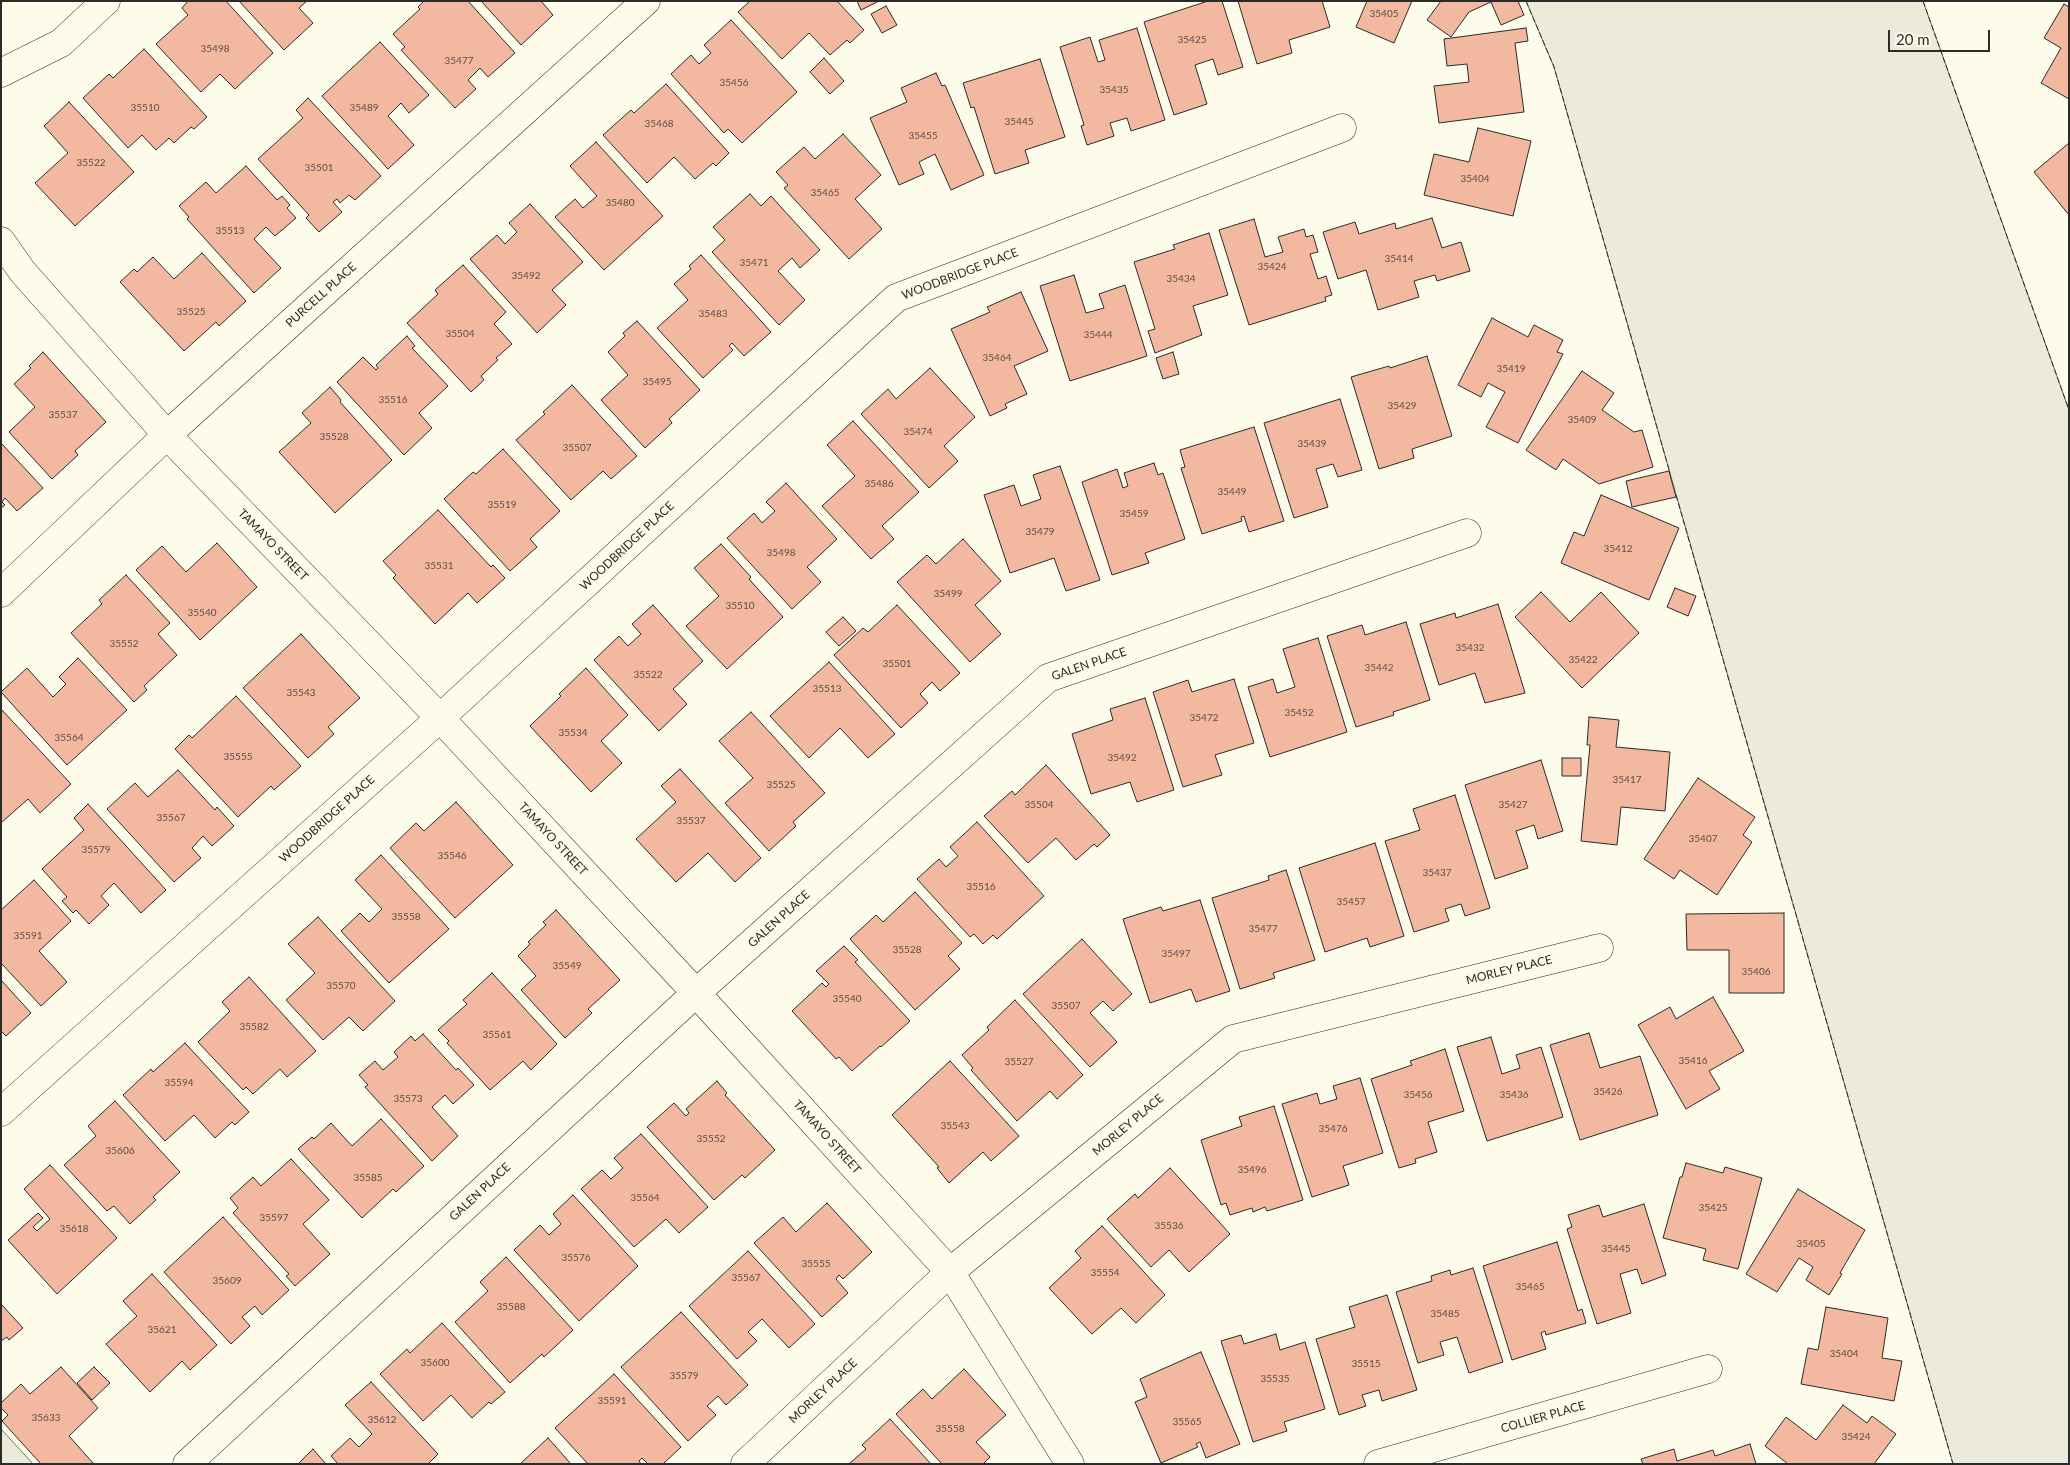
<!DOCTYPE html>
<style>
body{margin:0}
#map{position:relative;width:2070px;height:1465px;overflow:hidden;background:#fdfbea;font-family:Lato,sans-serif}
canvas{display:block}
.frame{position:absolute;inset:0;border:2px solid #2b2b2b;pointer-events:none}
.scale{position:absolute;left:1888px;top:30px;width:102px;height:22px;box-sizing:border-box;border:2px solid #2b2b2b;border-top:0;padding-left:6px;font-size:15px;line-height:18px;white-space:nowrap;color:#2b2b2b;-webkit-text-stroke:4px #fdfbea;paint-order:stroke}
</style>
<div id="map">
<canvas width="2070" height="1465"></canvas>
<div class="frame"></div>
<div class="scale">20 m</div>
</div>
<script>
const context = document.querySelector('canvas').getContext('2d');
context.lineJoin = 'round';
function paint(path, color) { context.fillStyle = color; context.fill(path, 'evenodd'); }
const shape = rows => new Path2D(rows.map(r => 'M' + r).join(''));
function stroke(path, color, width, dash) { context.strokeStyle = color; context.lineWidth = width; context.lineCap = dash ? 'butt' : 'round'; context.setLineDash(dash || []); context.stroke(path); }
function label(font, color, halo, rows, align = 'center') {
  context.font = font + ' Lato,sans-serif'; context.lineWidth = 4; context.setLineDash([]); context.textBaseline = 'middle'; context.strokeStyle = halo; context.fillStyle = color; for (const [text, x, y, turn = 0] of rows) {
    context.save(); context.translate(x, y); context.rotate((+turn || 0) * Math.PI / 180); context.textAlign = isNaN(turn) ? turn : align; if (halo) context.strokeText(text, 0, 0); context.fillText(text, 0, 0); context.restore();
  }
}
const green = shape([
 [1526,1,1923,1,2069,410,2069,1464,1953,1464,1554,67,1526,1],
 [1,1429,33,1464,1,1464,1,1429]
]);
paint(green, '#ecebdb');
stroke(green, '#74746e', 1);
const building = shape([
 [188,1,226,1,273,53,235,89,220,74,201,92,156,44,188,15,182,8,188,1],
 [239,1,307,1,299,8,313,23,284,50,239,1],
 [424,1,468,1,515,53,488,77,480,68,468,80,476,89,455,108,401,50,405,47,393,34,420,9,418,7,424,1],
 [481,1,541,1,553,15,521,45,481,1],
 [750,1,837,1,864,30,850,43,847,40,830,55,809,33,782,59,738,12,750,1],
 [857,1,879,1,861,10,857,1],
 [1208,1,1222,1,1243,67,1218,75,1213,59,1195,65,1207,104,1174,115,1144,22,1208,1],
 [1238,1,1322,1,1330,27,1289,40,1292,53,1257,64,1238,1],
 [1367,1,1412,1,1394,43,1356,27,1367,1],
 [1441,1,1518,1,1524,15,1501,25,1491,2,1469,12,1451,37,1427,20,1441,1],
 [2064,4,2069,7,2069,99,2041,83,2061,48,2044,38,2064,4],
 [886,6,897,25,882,33,871,14,886,6],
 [731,20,797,92,742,143,728,129,724,133,671,74,691,55,699,64,711,53,704,45,731,20],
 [1137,28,1165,120,1131,131,1127,118,1110,123,1114,136,1087,145,1081,126,1084,125,1060,47,1090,37,1098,62,1105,60,1099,40,1137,28],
 [1526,28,1528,41,1515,43,1524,112,1439,123,1434,86,1469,82,1467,64,1447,66,1444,39,1526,28],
 [380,42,429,95,409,113,401,103,388,116,414,145,388,169,322,96,380,42],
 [144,49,207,117,194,129,191,127,174,143,169,138,156,150,142,135,128,148,83,98,109,74,113,78,144,49],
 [824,58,844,81,830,94,810,72,824,58],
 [1040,59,1065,137,1025,150,1029,163,995,174,974,107,971,108,963,83,1040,59],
 [936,73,942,86,945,85,984,175,951,190,935,154,919,162,924,174,899,185,870,118,907,102,901,88,936,73],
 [666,84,729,153,716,166,713,163,695,179,674,157,647,183,603,135,631,110,634,113,666,84],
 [308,98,381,176,355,200,349,195,340,203,337,199,333,202,342,212,319,232,306,218,309,215,258,159,303,118,296,110,308,98],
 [69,102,134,172,75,226,35,183,68,153,44,126,69,102],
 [1478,128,1531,141,1513,216,1424,195,1434,154,1469,162,1478,128],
 [843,134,881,175,855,199,882,229,849,259,784,188,788,185,776,172,804,147,815,159,843,134],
 [596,142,663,216,604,270,555,217,575,199,583,208,597,196,570,166,596,142],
 [2069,143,2069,215,2034,172,2069,143],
 [246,166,277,200,282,196,290,205,287,208,296,218,275,236,266,227,254,239,281,268,254,293,187,219,189,217,179,206,206,182,216,193,246,166],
 [750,194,761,206,771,196,820,250,800,268,792,258,778,271,805,300,779,325,712,252,725,240,713,227,750,194],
 [530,204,583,262,552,290,566,305,537,333,470,259,497,235,505,244,517,232,509,223,530,204],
 [1432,218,1442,248,1461,242,1470,271,1437,281,1435,275,1414,281,1419,297,1378,310,1366,270,1338,279,1323,232,1355,222,1359,234,1395,223,1396,229,1432,218],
 [1254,219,1265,257,1283,252,1278,237,1304,229,1306,237,1313,235,1318,252,1310,254,1318,279,1326,276,1332,295,1325,297,1326,301,1249,325,1219,230,1254,219],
 [1209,233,1228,295,1193,306,1202,335,1155,353,1148,331,1155,329,1134,262,1175,249,1173,245,1209,233],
 [202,253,246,301,219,326,216,322,184,351,120,282,134,269,137,272,153,257,174,279,202,253],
 [701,255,771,332,744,356,732,343,729,346,733,350,703,378,657,328,688,300,674,284,691,269,689,266,701,255],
 [463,265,506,312,494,324,512,344,496,358,498,360,481,376,484,380,471,392,407,323,438,294,435,290,463,265],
 [1074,275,1086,313,1104,308,1099,294,1125,285,1147,356,1070,381,1040,286,1074,275],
 [1021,292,1048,351,1014,366,1027,394,1005,404,1007,408,990,416,951,329,990,312,987,307,1021,292],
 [1492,318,1528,337,1534,325,1563,340,1557,352,1563,354,1518,443,1486,427,1505,392,1488,383,1481,397,1458,385,1492,318],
 [637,321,700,390,669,419,672,423,645,448,601,400,628,375,608,352,625,336,623,333,637,321],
 [407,336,415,346,412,348,448,386,419,413,432,428,404,455,337,382,363,357,376,370,378,368,376,365,407,336],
 [43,352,106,422,75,451,78,455,52,479,9,432,35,407,14,384,31,368,29,366,43,352],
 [1173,352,1179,374,1163,379,1156,358,1173,352],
 [1427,356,1452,436,1412,449,1414,458,1379,469,1351,377,1389,366,1390,368,1427,356],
 [930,368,975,417,944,446,958,461,929,488,861,414,888,389,896,399,930,368],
 [1582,371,1614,393,1602,410,1634,432,1642,430,1653,467,1599,484,1563,459,1556,470,1526,450,1582,371],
 [572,385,637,456,611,479,603,471,571,500,516,440,545,414,543,412,572,385],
 [330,387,341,400,340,402,392,460,335,513,279,452,311,423,302,413,330,387],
 [1340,399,1362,470,1338,477,1333,464,1316,469,1328,507,1294,518,1264,423,1340,399],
 [853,421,919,492,882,526,894,539,871,559,822,506,855,476,827,445,853,421],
 [1254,427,1284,521,1249,532,1244,516,1241,517,1242,521,1202,534,1181,468,1185,467,1180,450,1254,427],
 [1,443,43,488,17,511,5,498,2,502,5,505,1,508,1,443],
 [503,449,560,511,530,539,537,547,510,571,444,499,473,472,476,474,503,449],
 [1154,463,1158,475,1163,473,1185,539,1145,553,1149,563,1112,575,1082,482,1117,469,1123,488,1128,486,1124,473,1154,463],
 [1060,466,1100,580,1066,591,1054,558,1010,573,984,495,1014,485,1021,506,1041,499,1033,475,1060,466],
 [1669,471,1676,497,1632,507,1626,481,1669,471],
 [786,483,837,539,807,567,821,582,792,609,727,538,754,513,762,523,775,511,766,502,786,483],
 [1601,495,1679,528,1649,600,1561,563,1574,532,1584,536,1601,495],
 [438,510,491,567,493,565,505,578,477,603,468,593,435,624,393,578,396,575,383,561,438,510],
 [963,539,1001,581,975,605,1001,634,970,662,897,582,927,555,936,564,963,539],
 [217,543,257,587,200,640,136,570,162,546,186,572,217,543],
 [721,544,751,577,749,579,783,617,727,669,686,626,719,596,694,568,721,544],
 [126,575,170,623,158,634,177,655,144,686,147,690,134,702,71,633,102,604,99,600,126,575],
 [1675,588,1696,596,1688,616,1667,607,1675,588],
 [1541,592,1570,622,1601,592,1639,633,1582,688,1515,617,1541,592],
 [1498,604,1525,693,1485,703,1475,673,1439,685,1420,624,1455,613,1456,618,1498,604],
 [653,605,703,661,673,689,687,704,659,731,594,660,619,636,628,646,641,634,632,624,653,605],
 [897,605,960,673,940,691,932,682,920,694,928,703,901,728,834,655,863,628,868,632,897,605],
 [843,617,856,631,839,646,826,632,843,617],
 [1406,622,1430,700,1393,712,1394,715,1356,727,1327,636,1362,625,1365,635,1406,622],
 [301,634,360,698,328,727,334,734,308,758,243,688,301,634],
 [1318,638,1347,732,1270,757,1248,687,1273,679,1277,693,1295,687,1283,649,1318,638],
 [78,658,127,710,67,765,1,692,27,668,53,697,66,684,59,677,78,658],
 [829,662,895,734,868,758,840,728,809,758,770,716,829,662],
 [586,668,628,715,601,741,622,763,591,792,530,726,561,696,559,694,586,668],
 [1234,679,1254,743,1215,755,1222,775,1183,787,1153,692,1188,680,1192,692,1234,679],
 [236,696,301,766,274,790,271,786,238,817,175,749,189,735,192,738,236,696],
 [1145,698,1174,790,1137,802,1130,782,1091,794,1072,734,1113,720,1110,709,1145,698],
 [1,709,71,784,40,813,28,799,1,823,1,709],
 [751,712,825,793,793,822,796,826,769,851,725,803,753,778,719,741,751,712],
 [1589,717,1619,720,1616,747,1670,752,1665,811,1621,807,1617,845,1581,841,1590,745,1587,745,1589,717],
 [1562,758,1581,758,1581,776,1562,776,1562,758],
 [1541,760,1563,831,1538,839,1534,825,1516,831,1528,868,1495,879,1465,785,1541,760],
 [1046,765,1110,835,1097,847,1094,844,1076,860,1056,838,1028,863,984,816,1012,791,1015,795,1046,765],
 [680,769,761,858,735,882,708,853,676,882,636,839,676,802,661,786,680,769],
 [178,770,215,810,217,807,234,826,212,846,203,836,192,848,201,858,174,882,107,809,135,783,148,797,178,770],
 [1698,778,1755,817,1743,835,1752,842,1717,895,1680,870,1674,879,1644,859,1698,778],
 [1455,795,1490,908,1465,916,1461,904,1445,909,1449,921,1414,932,1385,841,1420,830,1413,809,1455,795],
 [456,802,513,865,455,918,390,848,416,823,424,831,456,802],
 [88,804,166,890,141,913,114,883,101,896,109,905,89,924,76,910,73,913,62,901,67,897,42,869,84,830,74,818,88,804],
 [977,822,1044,896,997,939,993,935,983,944,974,934,970,937,917,879,939,859,946,867,958,856,950,847,977,822],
 [1375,843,1404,936,1370,947,1367,938,1325,952,1299,868,1375,843],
 [381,855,449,929,389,983,341,931,360,913,369,922,382,909,355,880,381,855],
 [1286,870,1315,960,1273,973,1275,978,1240,989,1212,898,1269,880,1268,876,1286,870],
 [34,880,71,921,39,951,67,982,41,1006,1,963,1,910,34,880],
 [915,892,962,943,948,956,960,969,915,1010,850,939,876,915,883,922,915,892],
 [1200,900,1230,991,1196,1002,1191,989,1150,1003,1123,919,1161,907,1163,911,1200,900],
 [556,910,620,980,588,1009,592,1013,565,1038,521,990,536,976,518,956,530,944,528,942,546,925,543,922,556,910],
 [1784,913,1784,993,1729,993,1729,950,1687,950,1686,914,1784,913],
 [318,917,395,1001,363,1031,349,1017,323,1040,286,1000,315,973,288,944,318,917],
 [1082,939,1132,994,1113,1011,1103,1001,1090,1013,1117,1042,1090,1067,1023,994,1082,939],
 [844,946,858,960,855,962,910,1021,881,1047,880,1046,852,1071,839,1057,836,1059,792,1011,822,983,826,987,829,984,816,971,844,946],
 [492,973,557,1044,531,1070,523,1061,490,1090,447,1043,449,1041,438,1030,467,1004,463,1000,492,973],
 [249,977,316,1051,287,1077,280,1069,253,1094,246,1087,243,1090,198,1042,230,1011,222,1002,249,977],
 [1,980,31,1013,6,1036,1,1031,1,980],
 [1713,997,1744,1051,1709,1071,1720,1089,1686,1109,1638,1025,1670,1007,1676,1019,1713,997],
 [1015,1000,1083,1075,1057,1099,1050,1091,1017,1121,971,1070,973,1068,962,1055,989,1030,987,1027,1015,1000],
 [1589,1033,1600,1068,1640,1056,1658,1115,1580,1140,1550,1045,1589,1033],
 [423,1034,456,1070,458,1068,474,1085,453,1104,445,1095,432,1107,458,1136,432,1161,365,1087,368,1085,359,1075,375,1061,383,1070,398,1057,394,1052,411,1036,415,1041,423,1034],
 [1491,1037,1502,1074,1520,1068,1516,1055,1541,1047,1563,1117,1487,1141,1457,1047,1491,1037],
 [185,1043,249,1112,235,1125,232,1122,215,1138,194,1115,165,1141,123,1095,151,1069,153,1072,185,1043],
 [1445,1049,1464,1111,1428,1122,1437,1152,1415,1159,1416,1163,1399,1168,1371,1079,1412,1065,1410,1061,1445,1049],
 [950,1061,1019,1136,991,1161,983,1152,949,1183,937,1168,939,1167,892,1115,950,1061],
 [1360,1078,1383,1153,1343,1166,1349,1185,1312,1197,1282,1104,1317,1093,1320,1104,1337,1099,1333,1086,1360,1078],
 [717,1081,727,1093,725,1095,775,1150,745,1178,742,1175,714,1200,647,1127,674,1103,686,1116,689,1113,686,1109,717,1081],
 [115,1101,180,1172,153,1197,156,1200,130,1224,114,1206,107,1211,64,1165,96,1136,88,1126,115,1101],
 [1274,1106,1303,1200,1267,1211,1265,1207,1253,1212,1252,1208,1230,1215,1226,1203,1221,1205,1201,1140,1242,1126,1239,1117,1274,1106],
 [381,1119,424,1166,396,1192,393,1189,362,1218,298,1149,312,1137,314,1139,331,1123,352,1146,381,1119],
 [641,1134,708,1207,679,1233,666,1219,634,1247,581,1189,602,1170,611,1179,623,1168,614,1158,641,1134],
 [291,1159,329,1200,303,1224,330,1254,295,1286,286,1276,289,1274,233,1213,238,1208,230,1198,253,1177,261,1186,291,1159],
 [1686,1163,1723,1173,1725,1167,1762,1178,1738,1269,1703,1260,1706,1249,1663,1238,1680,1177,1682,1177,1686,1163],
 [50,1165,117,1238,57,1294,8,1240,38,1213,43,1218,33,1227,37,1231,50,1219,24,1189,50,1165],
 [1170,1168,1230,1234,1189,1272,1169,1250,1151,1267,1107,1219,1135,1194,1138,1198,1170,1168],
 [1798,1189,1865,1230,1840,1273,1842,1274,1829,1295,1806,1280,1813,1267,1799,1258,1777,1292,1746,1274,1798,1189],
 [573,1195,638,1266,579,1321,514,1250,540,1225,549,1235,561,1224,553,1214,573,1195],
 [827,1203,872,1252,843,1279,839,1275,836,1279,848,1293,822,1317,754,1243,783,1217,796,1232,827,1203],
 [1644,1204,1666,1275,1642,1284,1637,1269,1620,1274,1631,1313,1597,1324,1567,1229,1572,1227,1568,1215,1599,1205,1603,1217,1644,1204],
 [223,1217,289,1290,262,1315,255,1306,242,1317,250,1326,231,1344,164,1272,223,1217],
 [1102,1226,1165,1295,1136,1323,1121,1308,1092,1334,1049,1288,1081,1258,1075,1251,1102,1226],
 [1557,1242,1578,1311,1582,1309,1586,1323,1546,1335,1545,1331,1541,1333,1546,1349,1512,1360,1483,1266,1557,1242],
 [748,1251,815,1324,789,1348,762,1319,748,1332,757,1341,737,1359,689,1306,748,1251],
 [506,1257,573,1330,544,1357,542,1354,510,1383,455,1322,488,1291,480,1282,506,1257],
 [1473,1268,1503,1362,1469,1373,1457,1337,1440,1342,1444,1355,1418,1363,1396,1292,1432,1281,1431,1276,1450,1270,1451,1275,1473,1268],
 [152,1274,217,1345,190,1370,182,1361,150,1392,106,1344,137,1316,123,1301,152,1274],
 [1387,1295,1417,1390,1382,1401,1379,1390,1362,1395,1366,1406,1339,1415,1316,1339,1355,1327,1349,1307,1387,1295],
 [1,1304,23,1328,9,1340,7,1337,1,1341,1,1304],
 [1826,1307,1888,1318,1882,1358,1902,1361,1894,1401,1801,1384,1808,1348,1818,1350,1826,1307],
 [681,1312,748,1385,726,1405,718,1396,707,1406,716,1415,688,1441,621,1367,681,1312],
 [442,1323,505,1392,491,1404,489,1402,472,1418,451,1395,423,1421,380,1374,407,1349,410,1353,442,1323],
 [1276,1334,1280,1350,1305,1342,1325,1409,1284,1422,1287,1431,1253,1442,1221,1341,1241,1335,1244,1344,1276,1334],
 [1201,1352,1240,1444,1206,1458,1200,1442,1196,1444,1198,1447,1161,1463,1135,1402,1147,1397,1140,1379,1201,1352],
 [61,1367,98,1408,69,1436,93,1463,92,1464,41,1464,2,1421,8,1415,1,1408,1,1403,21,1384,30,1394,61,1367],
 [94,1367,110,1383,92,1400,77,1383,94,1367],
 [964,1369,1006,1415,976,1442,990,1457,983,1464,942,1464,896,1414,923,1389,932,1399,964,1369],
 [614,1374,681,1447,663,1464,648,1464,642,1458,639,1461,641,1464,588,1464,555,1428,614,1374],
 [371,1382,438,1454,428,1464,338,1464,331,1456,350,1438,359,1447,372,1434,345,1405,371,1382],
 [1843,1405,1867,1423,1872,1416,1896,1434,1874,1464,1788,1464,1765,1446,1786,1417,1816,1440,1843,1405],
 [890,1419,931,1464,849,1464,866,1449,862,1445,890,1419],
 [548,1438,571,1464,520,1464,548,1438],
 [1750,1444,1756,1464,1643,1464,1641,1459,1674,1449,1677,1461,1713,1450,1715,1456,1750,1444],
 [313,1449,326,1464,298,1464,313,1449]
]);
paint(building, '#f2b8a0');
stroke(building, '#2b2b2b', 1);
const street = shape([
 [1,73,61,43,106,1],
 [1,241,22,271,167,435,440,718,696,993,950,1272,1070,1464],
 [1,593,167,435,646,1],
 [1,1112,440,718,896,298,1342,128],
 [187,1464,696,993,1048,678,1467,533],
 [745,1464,950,1272,1233,1039,1599,948],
 [1378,1464,1708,1369]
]);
stroke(street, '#2b2b2b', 29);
stroke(street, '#fdfbea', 28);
stroke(shape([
 [1526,1,1554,67,1670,473],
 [1923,1,2069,410],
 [1676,495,1953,1464]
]), '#2b2b2b', 1, [6, 2.5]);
label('10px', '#5d4e48', null, [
 ["35405",1384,14],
 ["35425",1192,40],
 ["35498",215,49],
 ["35477",459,61],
 ["35456",734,83],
 ["35435",1114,90],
 ["35510",145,108],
 ["35489",364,108],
 ["35445",1019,122],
 ["35468",659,124],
 ["35455",923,136],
 ["35522",91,163],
 ["35501",319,168],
 ["35404",1475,179],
 ["35465",825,193],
 ["35480",620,203],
 ["35513",230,231],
 ["35414",1399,259],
 ["35471",754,263],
 ["35424",1272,267],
 ["35492",526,276],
 ["35434",1181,279],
 ["35525",191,312],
 ["35483",713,314],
 ["35504",460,334],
 ["35444",1098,335],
 ["35464",997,358],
 ["35419",1511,369],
 ["35495",657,382],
 ["35516",393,400],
 ["35429",1402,406],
 ["35537",63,415],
 ["35409",1582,420],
 ["35474",918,432],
 ["35528",334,437],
 ["35439",1312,444],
 ["35507",577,448],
 ["35486",879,484],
 ["35449",1232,492],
 ["35519",502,505],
 ["35459",1134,514],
 ["35479",1040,532],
 ["35412",1618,549],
 ["35498",781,553],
 ["35531",439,566],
 ["35499",948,594],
 ["35510",740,606],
 ["35540",202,613],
 ["35552",124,644],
 ["35432",1470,648],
 ["35422",1583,660],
 ["35501",897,664],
 ["35442",1379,668],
 ["35522",648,675],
 ["35513",827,689],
 ["35543",301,693],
 ["35452",1299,713],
 ["35472",1204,718],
 ["35534",573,733],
 ["35564",69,738],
 ["35555",238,757],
 ["35492",1122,758],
 ["35417",1627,780],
 ["35525",781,785],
 ["35504",1039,805],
 ["35427",1513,805],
 ["35567",171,818],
 ["35537",691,821],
 ["35407",1703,839],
 ["35579",96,850],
 ["35546",452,856],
 ["35437",1437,873],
 ["35516",981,887],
 ["35457",1351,902],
 ["35558",406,917],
 ["35477",1263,929],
 ["35591",28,936],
 ["35528",907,950],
 ["35497",1176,954],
 ["35549",567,966],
 ["35406",1756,972],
 ["35570",341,986],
 ["35540",847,999],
 ["35507",1066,1006],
 ["35582",254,1027],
 ["35561",497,1035],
 ["35416",1693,1061],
 ["35527",1019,1062],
 ["35594",179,1083],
 ["35426",1608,1092],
 ["35456",1418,1095],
 ["35436",1514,1095],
 ["35573",408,1099],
 ["35543",955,1126],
 ["35476",1333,1129],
 ["35552",711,1139],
 ["35606",120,1151],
 ["35496",1252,1170],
 ["35585",368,1178],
 ["35564",645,1198],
 ["35425",1713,1208],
 ["35597",274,1218],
 ["35536",1169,1226],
 ["35618",74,1229],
 ["35405",1811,1244],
 ["35445",1616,1249],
 ["35576",576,1258],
 ["35555",816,1264],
 ["35554",1105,1273],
 ["35567",746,1278],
 ["35609",227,1281],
 ["35465",1530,1287],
 ["35588",511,1307],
 ["35485",1445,1314],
 ["35621",162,1330],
 ["35404",1844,1354],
 ["35600",435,1363],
 ["35515",1366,1364],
 ["35579",684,1376],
 ["35535",1275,1379],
 ["35591",612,1401],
 ["35633",46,1418],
 ["35612",382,1420],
 ["35565",1187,1422],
 ["35558",950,1429],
 ["35424",1856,1437]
]);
label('12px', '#2b2b2b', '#fdfbea', [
 ["WOODBRIDGE PLACE",960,274,-21],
 ["PURCELL PLACE",321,295,-42],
 ["TAMAYO STREET",273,545,46],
 ["WOODBRIDGE PLACE",627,546,-43],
 ["GALEN PLACE",1089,664,-19],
 ["WOODBRIDGE PLACE",327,819,-42],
 ["TAMAYO STREET",553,839,47],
 ["GALEN PLACE",779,919,-42],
 ["MORLEY PLACE",1509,970,-14],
 ["MORLEY PLACE",1128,1125,-40],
 ["TAMAYO STREET",827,1137,48],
 ["GALEN PLACE",480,1192,-43],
 ["MORLEY PLACE",823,1391,-43],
 ["COLLIER PLACE",1543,1417,-16]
]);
</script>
